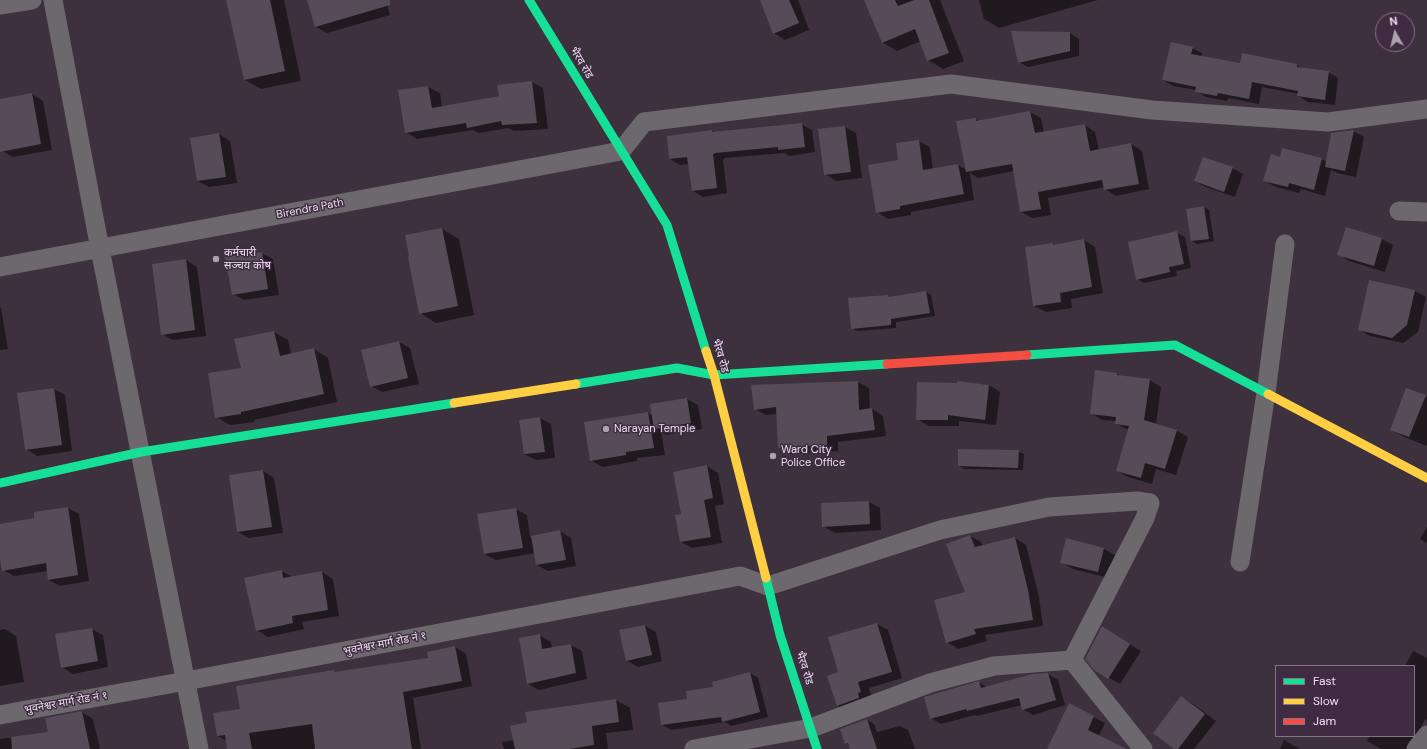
<!DOCTYPE html>
<meta charset="utf-8">
<style>
body{margin:0}
#map{position:relative;width:1427px;height:749px;overflow:hidden;background:#3c313d;font-family:"DM Sans",sans-serif}
canvas{display:block}
.legend{position:absolute;left:1275px;top:665px;width:140px;height:72px;box-sizing:border-box;background:#3f2c42;border:1px solid #847486;margin:0;padding:5px 7px;list-style:none;font-size:12px;color:#ebdfed}
.legend li{display:flex;align-items:center;gap:8px;height:20px}
.legend b{width:20px;border:1px solid #847486}
.north{position:absolute;left:1375px;top:12px;width:40px;height:40px;box-sizing:border-box;background:#3f2c42;border:1px solid #847486;border-radius:50%;rotate:352deg;font-size:11px;font-weight:700;line-height:16px;text-align:center;color:#ebdfed}
.north::after{content:'';display:block;margin:auto;width:14px;height:18px;background:#aea2af;clip-path:polygon(50% 0,100% 100%,50% 72%,0 100%)}
</style>
<div id="map">
<canvas width="1427" height="749"></canvas>
<ul class="legend">
<li><b style="height:5px;background:#16e098"></b>Fast</li>
<li><b style="height:5px;background:#ffcf43"></b>Slow</li>
<li><b style="height:5px;background:#f24e42"></b>Jam</li>
</ul>
<div class="north">N</div>
</div>
<script>
const context = document.querySelector('canvas').getContext('2d');
context.lineJoin = 'round';
function paint(path, color) { context.fillStyle = color; context.fill(path, 'evenodd'); }
const shape = rows => new Path2D(rows.map(r => 'M' + r).join(''));
function stroke(path, color, width, dash) { context.strokeStyle = color; context.lineWidth = width; context.lineCap = dash ? 'butt' : 'round'; context.setLineDash(dash || []); context.stroke(path); }
function label(font, color, halo, rows, align = 'center') {
  context.font = font + ' "DM Sans","Noto Sans Devanagari",sans-serif'; context.lineWidth = 3; context.setLineDash([]); context.textBaseline = 'middle'; context.strokeStyle = halo; context.fillStyle = color; for (const [text, x, y, turn = 0] of rows) {
    context.save(); context.translate(x, y); context.rotate((+turn || 0) * Math.PI / 180); context.textAlign = isNaN(turn) ? turn : align; if (halo) context.strokeText(text, 0, 0); context.fillText(text, 0, 0); context.restore();
  }
}
paint(shape([
 [227,0,284,0,301,81,261,89,245,80],
 [308,0,386,0,390,15,327,33,316,27],
 [761,0,798,0,809,30,785,40,774,33],
 [866,0,940,0,964,61,943,69,928,60,921,41,897,51,882,42],
 [979,0,1098,0,999,28,984,19],
 [1012,32,1070,33,1079,39,1079,56,1028,67,1019,62],
 [1192,48,1202,53,1201,57,1241,64,1297,65,1302,69,1328,72,1338,78,1335,105,1308,102,1298,96,1299,94,1262,87,1259,104,1228,98,1227,101,1206,97,1196,91,1196,90,1173,86,1163,80],
 [532,82,543,88,548,129,514,131,508,128,479,133,473,130,417,139,406,132,399,91,428,87,440,93,442,107,500,96],
 [32,94,43,101,52,150,13,157,2,151,0,142,0,100],
 [1030,112,1041,118,1044,133,1085,125,1095,132,1099,150,1131,144,1142,151,1149,189,1116,196,1105,189,1105,187,1048,198,1051,215,1032,218,1021,212,1014,171,978,178,970,173,974,200,911,212,911,215,888,219,877,212,900,161,919,141,930,147,933,170,958,165,967,170,975,119,980,122],
 [801,124,812,130,815,152,790,156,784,153,725,158,723,160,727,193,703,197,693,191,689,164,680,165,670,159,668,137,712,131,715,133],
 [845,127,856,133,862,178,836,181,825,174],
 [1353,131,1364,137,1356,177,1337,173,1331,170,1325,196,1301,189,1299,193,1276,187,1265,181,1280,158,1321,159,1327,162],
 [219,134,230,141,237,183,209,187,197,181],
 [1232,168,1243,174,1235,197,1206,187,1195,181],
 [1204,207,1209,210,1214,241,1197,244,1192,241],
 [1346,228,1382,239,1393,245,1385,272,1349,261,1338,254],
 [442,229,459,239,474,315,436,323,420,313],
 [1177,233,1185,237,1191,268,1176,271,1177,276,1144,283,1137,279],
 [1084,240,1095,247,1103,293,1071,299,1072,308,1046,312,1034,306,1053,244,1054,245],
 [261,253,273,259,279,295,244,300,233,294],
 [186,260,197,267,206,336,173,340,162,334],
 [1415,291,1426,297,1418,332,1403,343,1370,336,1359,329],
 [926,292,931,295,935,316,896,322,896,328,857,331,852,328,888,296,891,297],
 [0,308,1,308,8,349,0,350],
 [274,332,288,340,291,354,314,349,328,358,337,402,254,420,255,422,230,425,216,417,242,369,236,340],
 [399,342,410,348,419,384,382,392,371,386],
 [1117,374,1122,377,1150,380,1161,387,1156,424,1177,431,1188,437,1176,475,1156,469,1152,484,1128,477,1117,471,1129,430,1116,424,1116,421,1102,420,1091,413],
 [858,382,869,388,870,410,872,409,883,416,886,436,838,442,838,451,790,454,779,447,777,414,766,415,755,409],
 [958,382,989,385,1000,392,996,425,959,421,959,426,929,426,917,419,958,384],
 [54,389,65,395,72,451,37,456,26,449],
 [1406,389,1427,397,1427,446,1404,437,1391,429],
 [687,399,698,405,702,429,666,435,661,432,665,455,637,458,637,461,602,467,591,460,585,423,648,413,653,416],
 [540,418,551,424,555,458,536,460,524,454],
 [1018,451,1024,454,1023,470,965,469,959,466],
 [707,466,718,473,724,504,715,506,722,543,692,548,681,542,682,515],
 [263,471,274,478,283,533,249,538,238,532],
 [869,502,880,508,881,530,835,533,823,526,822,504],
 [68,508,79,514,89,581,60,586,49,580,48,571,14,576,3,570,0,552,0,525,36,519],
 [515,509,527,515,530,537,560,531,571,538,576,566,548,571,537,565,535,553,496,560,484,554],
 [1427,527,1427,543,1420,539],
 [970,536,981,542,983,546,1015,538,1026,545,1039,597,1043,626,985,635,987,641,958,649,947,642,966,592],
 [1104,549,1115,555,1109,578,1073,569,1061,562],
 [281,571,293,577,322,572,333,579,339,616,302,622,304,629,268,637,257,630],
 [877,624,888,630,902,678,869,688,872,698,849,712,838,706,828,676,839,673],
 [645,626,656,632,662,661,638,667,627,661],
 [5,629,16,636,24,682,0,686,0,630],
 [91,629,103,635,108,667,73,674,62,667],
 [1113,634,1141,651,1120,684,1109,678],
 [539,635,551,642,552,648,571,645,582,651,587,679,539,690,528,684,520,639],
 [455,647,466,654,472,686,413,698,421,749,228,749,227,741,218,736,241,709,333,671,336,673,429,659],
 [1413,651,1427,658,1427,720,1425,719,1410,749,1381,749,1367,741,1370,736,1414,736,1414,666,1405,666],
 [750,673,758,678,768,717,731,726,725,722,671,730,662,725,688,700,714,687],
 [1048,674,1058,680,1065,705,1033,715,1023,709,1022,705,977,716,975,715,941,724,931,718,979,682,988,688],
 [1182,698,1193,704,1216,721,1194,749,1176,749],
 [616,700,630,708,633,730,606,733,608,749,504,749,502,742,514,740],
 [1069,705,1105,723,1099,736,1124,749,1053,749],
 [82,712,93,719,100,749,63,749],
 [867,720,874,724,877,732,900,726,908,730,915,749,851,749,850,746,845,743],
 [26,736,38,749,0,749,0,739],
 [1284,740,1300,749,1280,749]
]), '#0007');
paint(shape([
 [226,0,270,0,285,71,244,80],
 [307,0,390,0,390,5,315,27],
 [760,0,789,0,799,23,773,34],
 [864,0,895,0,898,6,914,0,929,0,949,53,927,61,915,29,882,43],
 [1011,31,1070,32,1070,51,1018,63],
 [1171,42,1193,47,1191,54,1240,63,1242,53,1297,64,1297,67,1329,71,1325,100,1297,96,1298,91,1252,82,1249,99,1218,93,1217,96,1195,92,1196,87,1162,80],
 [532,81,537,123,502,125,501,121,467,128,466,123,405,133,398,90,428,86,432,108,499,96,497,85],
 [32,93,41,144,0,152,0,99],
 [1030,111,1035,133,1085,124,1090,151,1131,143,1139,184,1104,190,1102,180,1038,192,1041,209,1020,212,1012,164,966,172,956,121,976,118,976,121],
 [802,123,805,147,778,150,778,147,715,153,713,154,717,188,692,191,687,157,669,159,667,136,712,130,712,132],
 [845,126,851,172,824,175,818,129],
 [1354,130,1345,171,1325,167,1331,133],
 [219,133,226,177,197,181,190,138],
 [919,140,923,170,958,164,964,194,900,206,900,209,876,213,868,165,898,160,896,143],
 [1282,148,1322,158,1314,190,1289,183,1288,187,1263,181,1271,154,1280,157],
 [1203,157,1233,167,1224,192,1194,181],
 [1204,206,1209,239,1191,241,1186,209],
 [1346,227,1382,238,1374,266,1337,255],
 [442,228,458,306,419,314,408,257,409,256,405,235],
 [1177,231,1184,264,1169,267,1170,272,1136,280,1128,242],
 [1084,239,1092,287,1060,293,1061,302,1033,306,1025,247,1053,243,1053,245],
 [262,252,268,289,232,295,225,257],
 [186,259,195,330,161,335,152,264],
 [1369,280,1415,290,1407,325,1392,338,1358,330],
 [926,291,930,313,891,319,891,325,851,329,848,298,888,295,889,297],
 [274,331,280,356,314,348,324,394,241,412,241,414,215,418,208,373,241,368,234,339],
 [399,341,408,378,370,387,361,350],
 [1095,370,1117,373,1117,375,1150,379,1144,420,1177,430,1165,469,1145,463,1141,478,1116,471,1129,426,1115,424,1116,417,1090,414],
 [858,381,859,410,872,408,875,430,827,436,827,445,778,448,776,407,754,410,751,385],
 [957,381,989,385,985,420,948,415,948,420,916,420,917,382,957,383],
 [54,388,62,445,25,450,17,393],
 [1406,388,1426,395,1409,437,1390,430],
 [687,398,691,423,654,429,650,404],
 [648,412,654,448,626,452,626,455,590,461,584,422],
 [540,417,545,452,524,454,519,420],
 [958,449,1019,450,1018,468,958,466],
 [707,465,713,498,704,500,711,537,680,542,675,515,681,514,673,472],
 [263,470,272,527,237,532,229,475],
 [869,501,870,524,822,527,821,503],
 [68,507,78,575,48,580,46,563,2,571,0,559,0,524,34,518,34,512],
 [516,508,523,548,484,554,477,514],
 [560,530,566,560,536,565,531,536],
 [970,535,975,547,1015,537,1028,590,1033,620,974,629,976,634,946,643,934,600,965,592,946,544],
 [1066,538,1104,548,1098,572,1060,563],
 [282,570,283,578,322,571,328,610,292,616,293,623,256,631,244,578],
 [877,623,892,672,858,682,861,692,858,693,859,698,837,706,827,676,838,672,828,637],
 [645,625,652,655,626,661,619,630],
 [1102,626,1130,644,1108,679,1094,670,1085,659],
 [92,628,98,661,61,668,55,634],
 [540,634,542,649,571,644,576,673,527,684,519,638],
 [455,646,462,681,403,692,412,749,315,749,312,724,249,733,252,749,227,749,225,735,217,736,213,713,240,709,236,686,334,670,334,672,428,658,427,652],
 [750,672,760,712,722,722,721,717,661,725,658,703,687,699,686,691,713,687,712,682],
 [1048,673,1056,700,1022,710,1019,698,967,711,966,709,930,719,924,697,979,681,981,688,1032,674],
 [1181,696,1205,714,1178,749,1174,749,1153,733],
 [616,699,619,722,592,726,594,745,569,749,515,749,510,726,527,722,525,712],
 [1069,703,1094,716,1088,730,1127,749,1047,749],
 [82,711,90,749,12,749,11,737,48,732,45,718],
 [867,719,877,749,850,749,848,743,845,744,840,729]
]), '#554c57');
stroke(shape([
 [53,0,100,249,199,749],
 [0,5,32,0],
 [1399,211,1427,212],
 [0,267,621,151,644,122,951,84,1152,110,1328,122,1427,109],
 [1240,562,1266,393,1285,244],
 [0,715,186,681,740,576,768,586,940,530,1049,507,1137,501,1150,503,1145,518,1072,660],
 [694,749,811,728,930,683,994,666,1072,660,1143,749],
 [1416,749,1427,735]
]), '#6d686d', 19);
stroke(shape([
 [529,0,667,225,706,351],
 [1027,355,1175,345,1268,394],
 [576,384,677,368,714,375,887,364],
 [0,483,141,452,454,403],
 [766,578,780,635,817,749]
]), '#16e098', 9);
stroke(shape([
 [706,351,714,375,766,578],
 [1268,394,1427,478],
 [454,403,576,384]
]), '#ffcf43', 9);
stroke(shape([
 [887,364,1027,355]
]), '#f24e42', 9);
for (const [x, y, r, color] of [
 [216,259,4,"#aea2af"],
 [606,429,4,"#aea2af"],
 [773,456,4,"#aea2af"]
]) { const dot = new Path2D(); dot.arc(x, y, r, 0, 2 * Math.PI); context.fillStyle = color; context.fill(dot); stroke(dot, '#3f2c42', 1.5); }
label('11px', '#ebdfed', '#3f2c42', [
 ["भैरव रोड",581,63,59],
 ["Birendra Path",310,209,-11],
 ["भैरव रोड",720,356,73],
 ["भुवनेश्वर मार्ग रोड नं १",385,644,-11],
 ["भैरव रोड",804,668,72],
 ["भुवनेश्वर मार्ग रोड नं १",66,703,-10]
]);
label('11px', '#ebdfed', '#3f2c42', [
 ["कर्मचारी",224,253],
 ["सञ्चय कोष",224,266],
 ["Narayan Temple",614,429],
 ["Ward City",781,450],
 ["Police Office",781,463]
], 'left');
</script>
